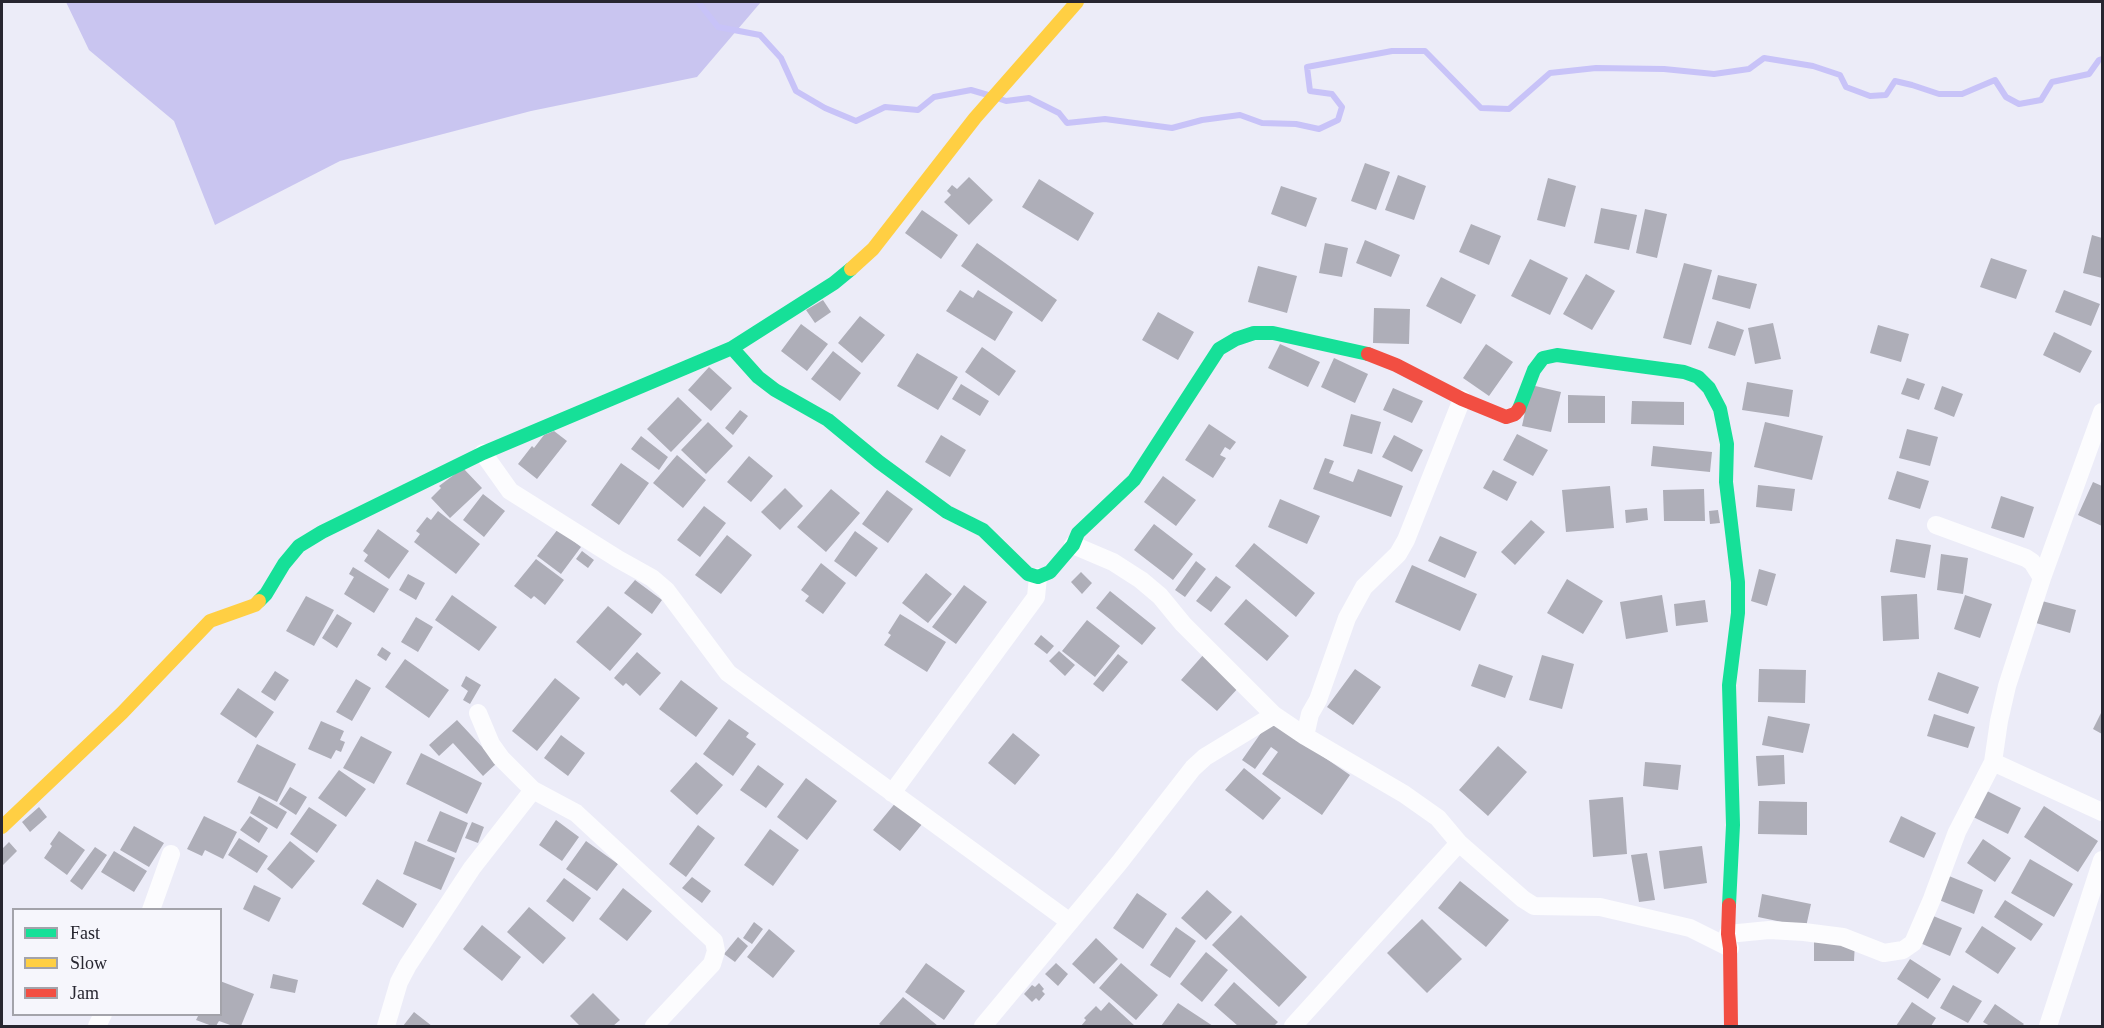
<!DOCTYPE html>
<style>
body{margin:0}
#map{position:relative;width:2104px;height:1028px;overflow:hidden;background:#ececf8;font-family:Georgia,serif}
canvas{display:block}
.frame{position:absolute;inset:0;border:3px solid #272630;pointer-events:none}
.legend{position:absolute;left:12px;top:908px;width:210px;height:108px;box-sizing:border-box;background:#f6f6fc;border:2px solid #a3a3aa;margin:0;padding:8px 10px;list-style:none;font-size:18px;color:#272630}
.legend li{display:flex;align-items:center;gap:12px;height:30px}
.legend b{width:30px;border:2px solid #a3a3aa}
</style>
<div id="map">
<canvas width="2104" height="1028"></canvas>
<div class="frame"></div>
<ul class="legend">
<li><b style="height:8px;background:#16e098"></b>Fast</li>
<li><b style="height:8px;background:#ffcf43"></b>Slow</li>
<li><b style="height:8px;background:#f24e42"></b>Jam</li>
</ul>
</div>
<script>
const context = document.querySelector('canvas').getContext('2d');
context.lineJoin = 'round';
function paint(path, color) { context.fillStyle = color; context.fill(path, 'evenodd'); }
const shape = rows => new Path2D(rows.map(r => 'M' + r).join(''));
function stroke(path, color, width, dash) { context.strokeStyle = color; context.lineWidth = width; context.lineCap = dash ? 'butt' : 'round'; context.setLineDash(dash || []); context.stroke(path); }
paint(shape([
 [66,2,761,2,697,77,531,111,340,161,215,225,174,121,89,50]
]), '#c9c5f0');
stroke(shape([
 [698,2,718,27,760,35,781,58,796,91,825,108,856,121,885,107,918,110,934,97,971,90,988,95],
 [1000,99,1006,101,1029,98,1059,113,1067,123,1105,119,1172,128,1202,120,1240,115,1262,123,1296,124,1319,129,1338,120,1342,107,1332,94,1310,91,1307,67,1392,51,1425,51,1481,108,1509,109,1550,73,1596,68,1664,69,1714,74,1749,69,1764,58,1813,66,1840,75,1846,87,1870,96,1886,95,1895,81,1912,85,1939,94,1962,94,1995,80,2006,97,2019,104,2041,100,2052,82,2089,74,2099,60,2102,59]
]), '#c8c3f8', 6);
paint(shape([
 [1365,163,1390,172,1376,210,1351,201],
 [1398,175,1426,186,1414,220,1385,210],
 [969,177,993,200,969,225,944,202,951,195,947,191,952,185,957,189],
 [1548,178,1576,186,1565,227,1537,220],
 [1039,179,1094,213,1078,241,1022,207],
 [1281,186,1317,198,1306,227,1271,214],
 [1601,208,1637,215,1629,250,1594,243],
 [1645,209,1667,214,1657,258,1636,253],
 [922,210,958,235,941,259,905,233],
 [1471,224,1501,236,1489,265,1459,252],
 [2092,235,2102,238,2102,278,2083,273],
 [1365,240,1400,255,1391,277,1356,263],
 [977,243,1057,300,1042,322,961,266],
 [1325,243,1348,248,1342,277,1319,273],
 [1991,258,2027,270,2016,299,1980,287],
 [1530,259,1568,278,1550,315,1511,296],
 [1684,263,1712,270,1691,345,1663,338],
 [1258,266,1297,276,1287,313,1248,302],
 [1586,274,1615,291,1592,330,1563,314],
 [1718,275,1757,284,1750,309,1712,299],
 [1441,277,1476,295,1461,324,1426,306],
 [960,290,973,298,978,290,1013,312,995,341,946,311],
 [2064,290,2100,304,2091,326,2055,312],
 [823,300,831,312,815,323,806,310],
 [1374,308,1410,309,1409,344,1373,343],
 [1158,312,1194,332,1178,360,1142,340],
 [860,316,885,335,862,363,838,343],
 [1717,321,1744,330,1735,356,1708,348],
 [1773,323,1781,359,1755,364,1748,328],
 [801,324,828,344,807,371,781,351],
 [1878,325,1909,334,1901,362,1870,353],
 [2054,332,2092,351,2080,373,2043,355],
 [1280,344,1320,362,1308,387,1268,368],
 [1486,344,1513,362,1489,396,1463,378],
 [982,347,1016,371,999,396,965,372],
 [833,351,861,373,840,401,811,379],
 [917,353,958,377,938,410,897,386],
 [1334,358,1368,374,1355,403,1321,387],
 [709,367,732,388,711,411,688,390],
 [1907,378,1925,384,1919,400,1901,394],
 [1747,382,1793,390,1789,417,1742,410],
 [961,384,989,401,980,416,952,399],
 [1531,385,1561,392,1551,432,1522,426],
 [1942,386,1963,394,1954,417,1934,409],
 [1393,388,1423,401,1412,423,1383,410],
 [1568,395,1605,396,1605,423,1568,423],
 [678,397,702,420,671,452,647,429],
 [1632,401,1684,402,1684,425,1631,424],
 [740,410,748,416,733,435,725,428],
 [1351,414,1381,422,1372,454,1343,446],
 [708,422,733,446,706,474,681,450],
 [1765,422,1823,436,1812,480,1754,467],
 [1209,424,1236,442,1230,450,1225,447,1220,455,1226,458,1213,478,1185,460],
 [1907,429,1938,437,1930,466,1899,458],
 [554,431,567,441,537,479,518,464,532,446,534,448,544,435],
 [1517,434,1548,450,1533,476,1503,460],
 [941,435,966,450,950,477,925,462],
 [1394,435,1423,450,1412,472,1382,457],
 [641,436,668,457,659,470,631,449],
 [1653,446,1712,452,1710,472,1651,466],
 [677,455,706,480,683,508,653,483],
 [749,456,773,476,751,502,727,482],
 [1325,458,1334,461,1329,473,1353,482,1358,469,1403,486,1391,517,1313,489],
 [621,463,649,483,619,525,591,505],
 [463,468,482,488,450,518,431,498,441,488,439,486],
 [1493,470,1517,482,1507,501,1483,488],
 [1897,471,1929,481,1920,509,1888,499],
 [1163,476,1196,500,1176,526,1144,502],
 [2093,482,2102,486,2102,526,2078,515],
 [1758,485,1795,489,1792,511,1756,507],
 [1610,486,1614,528,1566,532,1562,490],
 [785,488,803,506,780,530,761,512],
 [831,489,860,513,826,552,797,527],
 [1704,489,1705,521,1664,521,1663,490],
 [887,490,913,509,888,543,862,524],
 [483,494,505,511,484,537,463,520],
 [2001,496,2034,507,2024,538,1991,528],
 [1280,499,1320,516,1307,544,1268,527],
 [704,506,726,523,700,557,677,540],
 [1647,508,1648,520,1626,523,1625,510],
 [1718,510,1720,523,1710,524,1709,511],
 [438,511,480,544,456,574,414,542,420,534,416,531,427,517,431,520],
 [1531,520,1545,532,1515,565,1501,552],
 [1154,524,1193,554,1173,580,1134,550],
 [378,529,409,551,389,579,364,561,368,555,363,551],
 [558,529,581,547,561,574,537,556],
 [855,531,878,548,856,577,834,561],
 [727,535,752,555,721,594,695,575],
 [1440,536,1477,552,1465,578,1428,561],
 [1896,539,1931,545,1925,578,1890,572],
 [1254,543,1315,593,1296,617,1235,566],
 [582,551,594,560,588,568,576,559],
 [1941,554,1968,558,1963,594,1937,590],
 [536,559,564,580,545,605,534,596,531,599,514,586],
 [1196,561,1206,569,1185,597,1175,590],
 [821,563,846,583,823,614,805,601,809,596,801,590],
 [1412,565,1477,594,1460,631,1395,602],
 [353,567,389,589,374,613,344,594,354,577,349,574],
 [1759,569,1776,574,1767,606,1751,601],
 [1081,572,1092,583,1082,594,1071,582],
 [926,573,952,594,928,623,902,603],
 [408,574,425,583,416,600,399,590],
 [1216,576,1231,587,1211,612,1196,601],
 [1567,579,1603,601,1583,634,1547,613],
 [635,580,662,600,652,614,624,593],
 [964,585,987,602,956,644,932,627],
 [1110,591,1156,628,1142,645,1096,608],
 [1917,594,1919,639,1883,641,1881,596],
 [452,595,497,627,479,651,435,620],
 [1662,595,1668,632,1626,639,1620,602],
 [1965,595,1992,604,1980,638,1954,629],
 [306,596,334,610,314,646,286,631],
 [1246,599,1289,636,1267,661,1224,624],
 [1705,600,1708,622,1676,626,1674,604],
 [2042,601,2076,610,2070,633,2036,623],
 [608,606,642,634,610,671,576,642],
 [337,614,352,623,337,648,322,638],
 [900,614,946,642,927,672,884,645,891,635,888,633],
 [416,617,433,627,418,652,401,642],
 [1087,620,1120,646,1095,677,1062,651],
 [1041,635,1054,646,1047,654,1034,644],
 [382,647,391,653,386,661,377,655],
 [1059,651,1075,665,1065,676,1049,661],
 [637,652,661,673,640,696,626,683,623,686,614,678],
 [1118,654,1128,662,1103,692,1093,684],
 [1204,654,1240,686,1217,711,1181,680],
 [1542,655,1574,664,1562,709,1529,700],
 [405,659,449,690,429,718,385,687],
 [1479,664,1513,676,1505,698,1471,686],
 [1355,669,1381,687,1353,725,1327,707],
 [1759,669,1806,670,1805,703,1758,702],
 [275,671,289,680,275,701,261,692],
 [1938,672,1979,687,1968,714,1928,700],
 [466,676,481,685,470,704,463,700,468,691,461,686],
 [555,678,580,698,537,751,512,731],
 [356,679,371,688,352,721,336,712],
 [681,680,718,708,696,737,659,709],
 [238,688,274,712,256,738,220,714],
 [2102,711,2102,734,2093,729],
 [1934,714,1975,727,1968,748,1927,736],
 [1768,716,1810,724,1803,753,1762,745],
 [729,719,749,733,746,737,756,744,733,776,703,754],
 [457,720,497,763,483,776,453,743,439,756,429,745],
 [1270,720,1350,775,1322,815,1262,774,1278,752,1271,747,1255,769,1242,760],
 [321,721,344,731,340,740,345,742,341,752,336,750,331,759,308,749],
 [1013,733,1040,755,1015,785,988,763],
 [561,735,585,753,568,776,544,758],
 [361,736,392,752,374,784,343,768],
 [257,744,296,764,277,802,237,782],
 [1498,746,1527,772,1488,816,1459,790],
 [421,753,482,783,467,814,406,784],
 [1784,755,1785,784,1758,786,1756,756],
 [696,762,723,785,697,815,670,791],
 [1645,762,1681,765,1678,790,1643,786],
 [758,765,784,784,766,808,740,790],
 [1244,768,1281,798,1263,820,1225,790],
 [339,770,366,789,346,817,318,798],
 [806,778,837,801,807,840,777,817],
 [290,787,307,797,296,815,279,804],
 [1983,789,2021,808,2008,834,1969,815],
 [259,796,287,812,277,829,250,813],
 [1623,797,1627,854,1593,857,1589,800],
 [897,801,923,823,900,851,873,830],
 [1759,801,1807,802,1807,835,1758,834],
 [2044,806,2098,841,2078,872,2024,837],
 [39,807,47,817,30,832,22,822],
 [309,807,337,825,317,853,290,834],
 [440,811,468,823,456,853,427,841],
 [204,816,237,832,223,859,205,850,202,856,187,849],
 [250,816,268,828,259,843,240,830],
 [1901,816,1936,833,1924,858,1889,842],
 [556,820,579,837,562,861,539,845],
 [472,822,484,827,478,843,465,838],
 [698,825,715,838,686,877,669,864],
 [134,826,164,843,149,867,120,850],
 [770,829,799,850,773,886,744,865],
 [59,831,85,850,67,875,44,858,52,846,50,844],
 [239,838,268,856,257,873,228,855],
 [1983,839,2011,858,1995,882,1967,863],
 [290,841,315,861,292,889,267,869],
 [415,841,455,858,441,890,403,874],
 [586,841,618,864,597,891,566,869],
 [9,842,17,851,2,866,2,849],
 [1702,846,1707,883,1664,889,1659,851],
 [95,847,107,855,82,890,70,881],
 [114,851,147,871,134,892,101,872],
 [1647,853,1655,900,1639,902,1631,855],
 [2030,859,2073,884,2054,917,2011,893],
 [1949,876,1983,890,1974,914,1939,900],
 [692,877,711,891,702,903,682,888],
 [564,878,591,898,573,922,546,901],
 [377,879,417,904,403,928,362,904],
 [1460,881,1509,920,1486,947,1438,908],
 [254,885,281,898,269,922,243,909],
 [623,888,652,911,627,941,599,919],
 [1207,890,1232,912,1206,940,1181,918],
 [1137,893,1167,914,1143,949,1113,928],
 [1762,894,1811,904,1806,927,1758,917],
 [2005,900,2043,924,2031,941,1994,917],
 [529,907,566,938,543,964,507,932],
 [1241,915,1307,977,1279,1007,1212,945],
 [1931,915,1962,928,1950,956,1920,943],
 [1422,919,1462,959,1427,993,1387,953],
 [754,922,763,929,752,944,743,938],
 [482,925,521,957,502,981,463,949],
 [1982,926,2016,948,1998,974,1965,952],
 [1176,927,1196,941,1170,978,1150,965],
 [769,929,795,951,773,978,747,957],
 [738,937,748,946,735,962,724,954],
 [1096,938,1118,959,1094,984,1072,964],
 [1814,941,1855,942,1854,961,1814,961],
 [1206,952,1228,970,1202,1002,1180,984],
 [1910,959,1941,979,1928,999,1897,979],
 [926,963,965,991,944,1020,905,992],
 [1056,963,1068,974,1058,986,1045,974],
 [1121,963,1158,995,1136,1020,1099,988],
 [273,974,298,980,295,993,270,988],
 [220,981,254,994,241,1026,233,1026,219,1021,216,1026,212,1026,196,1020,199,1014,220,1014],
 [1234,982,1278,1022,1274,1026,1238,1026,1214,1005],
 [1039,983,1044,989,1042,991,1045,994,1039,1001,1036,998,1032,1002,1024,994,1032,985,1035,987],
 [1953,985,1982,1001,1968,1023,1940,1008],
 [593,993,620,1020,613,1026,580,1026,570,1016],
 [903,997,938,1026,882,1026,879,1024],
 [1109,1002,1135,1026,1081,1026,1086,1020,1084,1018,1096,1006,1101,1011],
 [1912,1002,1936,1018,1931,1026,1896,1026],
 [1178,1003,1213,1026,1161,1026],
 [1995,1004,2024,1024,2022,1026,1990,1026,1983,1022],
 [414,1012,432,1026,403,1026]
]), '#aeaeb8');
stroke(shape([
 [2102,412,2042,578,2007,686,1999,721,1993,762,2102,812],
 [483,453,510,491,618,559,652,578,666,590,728,673,1070,922],
 [1936,525,2026,558,2032,562,2042,578],
 [1073,545,1113,562,1141,580,1160,596,1183,624,1274,715,1305,736,1404,794,1438,818,1459,843,1523,899,1534,906,1600,907,1690,928,1730,948],
 [478,713,491,744,501,758,533,790,576,813,714,941,716,951,712,964,654,1026],
 [1305,736,1310,714,1318,700,1347,618,1364,587,1398,554,1406,540,1462,399],
 [892,793,1036,597,1038,577],
 [151,910,171,854],
 [1728,934,1769,930,1804,932,1843,937,1884,953,1903,950,1913,943,1932,899,1957,832,1993,762],
 [97,1026,103,1014],
 [386,1026,399,982,408,965,472,868,533,790],
 [983,1026,1119,863,1193,768,1205,757,1274,715],
 [1293,1026,1459,843],
 [2048,1026,2102,860]
]), '#fcfcfe', 18);
stroke(shape([
 [732,348,758,377,775,390,828,420,879,462,947,512,983,530,1028,574,1038,577,1050,572,1073,545,1078,533,1134,480,1219,349,1236,339,1254,333,1273,333,1368,354],
 [1519,409,1534,370,1543,358,1557,355,1684,372,1698,377,1709,388,1720,409,1727,444,1726,482,1738,582,1738,613,1729,685,1733,825,1729,905],
 [259,601,266,594,284,564,299,546,322,532,483,453,732,348,834,283,851,269]
]), '#16e098', 14);
stroke(shape([
 [851,269,873,249,975,118,1077,2],
 [2,827,122,713,210,621,255,605,259,601]
]), '#ffcf43', 14);
stroke(shape([
 [1368,354,1396,365,1462,399,1506,417,1515,414,1519,409],
 [1729,905,1728,934,1730,948,1731,1026]
]), '#f24e42', 14);
</script>
